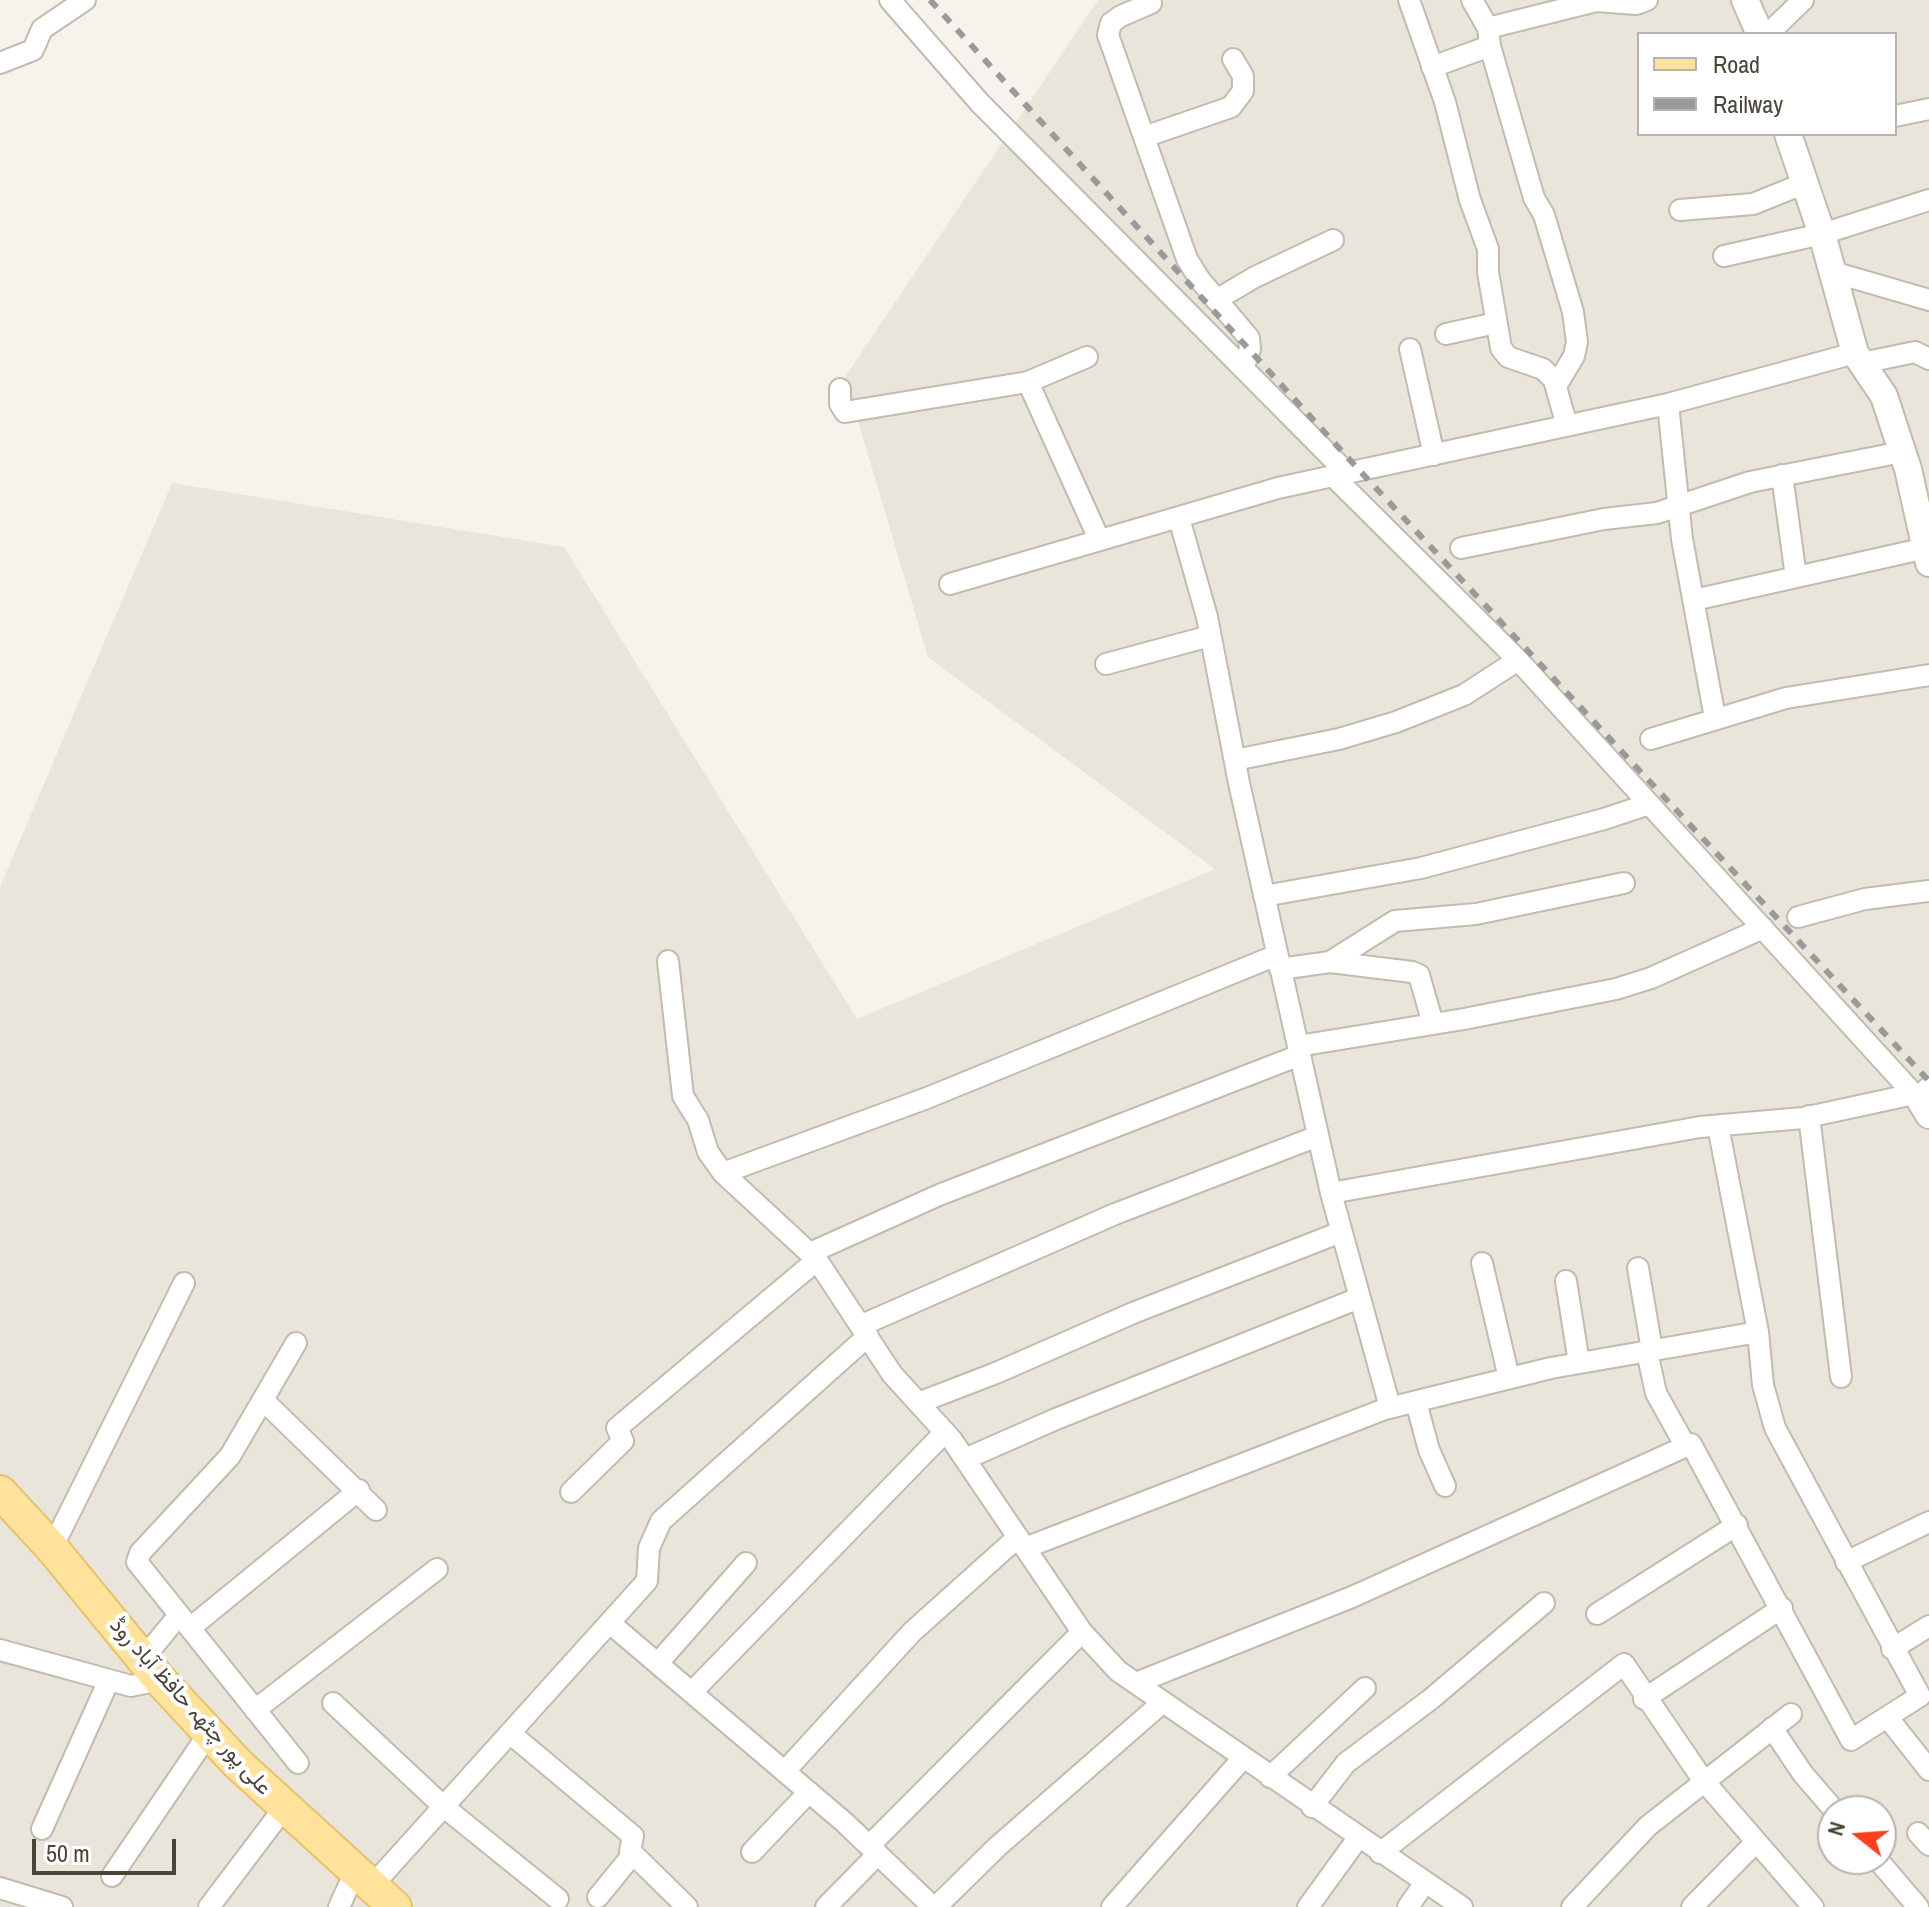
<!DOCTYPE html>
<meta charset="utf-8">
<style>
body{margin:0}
#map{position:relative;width:1929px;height:1907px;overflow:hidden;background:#f6f3ec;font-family:"Archivo Narrow",sans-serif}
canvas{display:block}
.legend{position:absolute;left:1637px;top:32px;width:260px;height:104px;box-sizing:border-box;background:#fff;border:2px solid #b7b4b0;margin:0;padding:10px 14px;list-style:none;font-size:24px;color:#4b4439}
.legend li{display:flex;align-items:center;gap:16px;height:40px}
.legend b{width:40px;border:2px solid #b7b4b0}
.north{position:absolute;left:1817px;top:1795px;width:80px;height:80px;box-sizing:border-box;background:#fff;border:2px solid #b7b4b0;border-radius:50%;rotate:287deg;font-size:22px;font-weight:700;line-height:32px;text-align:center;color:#4b4439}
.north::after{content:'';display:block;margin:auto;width:28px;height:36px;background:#fc3f1d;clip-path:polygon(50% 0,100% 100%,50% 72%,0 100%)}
.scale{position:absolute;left:32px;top:1839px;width:144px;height:36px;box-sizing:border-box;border:4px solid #4b4439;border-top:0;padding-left:10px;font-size:24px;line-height:28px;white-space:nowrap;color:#4b4439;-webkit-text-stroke:6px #fff;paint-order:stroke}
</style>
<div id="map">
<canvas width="1929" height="1907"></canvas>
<ul class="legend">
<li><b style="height:10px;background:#ffe39c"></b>Road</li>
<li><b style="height:10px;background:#9a9a9a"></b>Railway</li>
</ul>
<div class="north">N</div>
<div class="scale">50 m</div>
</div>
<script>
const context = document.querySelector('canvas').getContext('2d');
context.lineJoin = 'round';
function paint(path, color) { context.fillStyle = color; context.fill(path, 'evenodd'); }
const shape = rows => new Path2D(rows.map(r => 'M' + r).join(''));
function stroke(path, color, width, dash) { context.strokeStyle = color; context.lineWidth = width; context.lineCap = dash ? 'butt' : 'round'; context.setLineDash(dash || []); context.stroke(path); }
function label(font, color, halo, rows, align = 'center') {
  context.font = font + ' "Archivo Narrow",Vazirmatn,sans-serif'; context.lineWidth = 8; context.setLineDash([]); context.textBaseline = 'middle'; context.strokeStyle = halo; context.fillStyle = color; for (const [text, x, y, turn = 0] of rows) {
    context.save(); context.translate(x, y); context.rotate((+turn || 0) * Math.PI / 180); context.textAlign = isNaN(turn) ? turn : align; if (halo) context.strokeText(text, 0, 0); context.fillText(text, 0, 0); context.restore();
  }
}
paint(shape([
 [1098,0,1929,0,1929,1907,0,1907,0,887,172,483,564,547,857,1019,1215,869,928,657,845,377],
 [1639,34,1895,34,1895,134,1639,134],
 [1833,1811,1881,1811,1881,1859,1833,1859]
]), '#eae5da');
const minor = shape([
 [890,0,979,102,1347,473],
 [1409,0,1445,102,1470,200,1488,249,1488,272,1501,348,1508,357,1543,369,1554,380,1567,426],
 [1472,0,1488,28,1490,46,1534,198,1544,215,1573,312,1577,342,1574,356,1556,386],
 [1151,3,1121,16,1111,23,1108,35,1187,259,1200,280,1249,338,1250,349,1243,368],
 [1488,28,1596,1,1636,4,1647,0],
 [1768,34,1803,0],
 [0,63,33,50,42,29,85,0],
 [1432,67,1490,46],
 [1895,116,1929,109],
 [1144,137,1231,107,1243,91,1243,76,1233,59],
 [1680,210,1753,204,1805,183],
 [1724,256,1822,234,1929,200],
 [1833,272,1929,300],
 [1216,300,1255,277,1333,240],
 [1446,334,1496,323],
 [1410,349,1434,455],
 [1855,353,1668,404,1333,476,1518,660,1921,1102],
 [1862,363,1915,352,1929,359],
 [1028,382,1099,539],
 [840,389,840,404,845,412,1028,382,1087,357],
 [1668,404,1682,539,1715,718],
 [1782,475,1796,577],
 [1179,518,1207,617,1239,783,1331,1193,1390,1407],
 [1461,548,1604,519,1657,513,1750,482,1902,452],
 [950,584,1278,488,1333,476],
 [1694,600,1926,548],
 [1106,664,1210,636],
 [1651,739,1786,698,1929,675],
 [1235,760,1339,739,1396,722,1464,695,1518,660],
 [1264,896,1421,868,1604,819,1649,804],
 [1798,917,1865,899,1929,891],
 [668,961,683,1096,698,1120,708,1152,723,1173,817,1260,892,1374,952,1440,1082,1632,1118,1671,1462,1907],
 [1330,962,1395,921,1476,914,1624,883],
 [1280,969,1330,962,1412,972,1419,975,1433,1024],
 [1298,1046,1464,1019,1616,989,1651,978,1763,928],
 [1809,1116,1841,1377],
 [723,1173,927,1098,1277,955],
 [1331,1193,1700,1127,1803,1118,1914,1094],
 [810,1253,939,1195,1300,1055],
 [1482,1263,1509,1378],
 [1638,1268,1652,1350],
 [1566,1281,1579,1363],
 [862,1325,1115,1214,1318,1136],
 [296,1343,230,1456,140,1553,137,1562,298,1763],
 [1647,1352,1656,1393,1686,1447],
 [263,1400,376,1510],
 [1416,1402,1429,1450,1445,1486],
 [918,1403,996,1373,1133,1313,1341,1232],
 [965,1459,1056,1419,1359,1298],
 [571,1492,623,1441,617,1428,817,1260],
 [52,1548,184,1283],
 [1025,1548,1385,1409,1551,1368,1758,1332],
 [1846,1562,1929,1522],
 [1597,1614,1737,1525],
 [611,1624,844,1822,933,1907],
 [190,1628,359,1490],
 [1892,1649,1929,1626],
 [0,1650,131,1686,160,1680],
 [143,1659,179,1615],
 [658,1663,746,1563],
 [1136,1683,1352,1597,1691,1444,1851,1740,1920,1696,1775,1428,1763,1385,1758,1332,1718,1126],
 [692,1692,945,1432],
 [1644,1699,1782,1608],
 [333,1703,444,1807,558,1899],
 [255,1710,437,1569],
 [1888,1718,1929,1770],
 [1772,1728,1803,1774,1835,1811],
 [511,1734,633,1836,630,1851,687,1907],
 [785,1771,912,1632,1018,1537],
 [1270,1777,1365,1688],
 [1312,1807,1346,1763,1431,1699,1544,1603],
 [42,1829,109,1680],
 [1918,1833,1929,1845],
 [869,1846,1082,1632],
 [752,1852,809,1792],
 [1380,1853,1624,1664,1703,1780,1813,1907],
 [1877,1859,1918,1907],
 [112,1876,209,1733],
 [371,1887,647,1581,649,1548,661,1521,868,1336],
 [0,1888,62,1907],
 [598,1897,633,1854],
 [209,1907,284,1808],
 [339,1907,355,1872],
 [826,1907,878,1854],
 [936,1907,997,1847,1163,1702],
 [1112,1907,1243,1758],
 [1308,1907,1358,1838],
 [1408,1907,1424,1884],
 [1572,1907,1648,1826,1791,1714],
 [1692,1907,1756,1842]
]);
const tertiary = shape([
 [1745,0,1760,34],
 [1788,134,1822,234,1855,353,1884,396,1908,469,1929,563],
 [1929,1091,1921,1102,1929,1115]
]);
const primary = shape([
 [0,1492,52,1548,160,1680,237,1763,395,1907]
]);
stroke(minor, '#c2bbae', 24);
stroke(tertiary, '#c2bbae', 30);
stroke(primary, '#e6c16a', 36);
stroke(minor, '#fff', 20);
stroke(tertiary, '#fff', 26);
stroke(primary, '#ffe39c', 32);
stroke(shape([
 [930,0,1360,471,1929,1081]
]), '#9a9a9a', 6, [10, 10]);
label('22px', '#4b4439', '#fff', [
 ["علی پور چٹھہ حافظ آباد روڈ",190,1707,48]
]);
</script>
